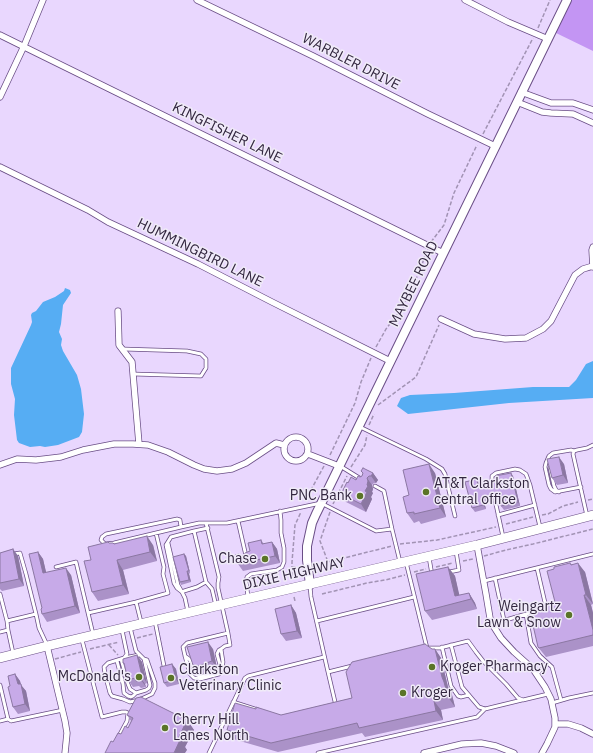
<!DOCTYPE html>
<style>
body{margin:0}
canvas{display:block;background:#e9d7fe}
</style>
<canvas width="593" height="753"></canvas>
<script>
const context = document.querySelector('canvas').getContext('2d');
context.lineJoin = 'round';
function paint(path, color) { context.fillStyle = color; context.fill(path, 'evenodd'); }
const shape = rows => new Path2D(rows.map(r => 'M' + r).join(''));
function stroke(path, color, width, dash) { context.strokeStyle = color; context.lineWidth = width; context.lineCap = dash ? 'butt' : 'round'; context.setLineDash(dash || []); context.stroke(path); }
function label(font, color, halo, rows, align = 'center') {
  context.font = font + ' "IBM Plex Sans",sans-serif'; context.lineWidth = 3; context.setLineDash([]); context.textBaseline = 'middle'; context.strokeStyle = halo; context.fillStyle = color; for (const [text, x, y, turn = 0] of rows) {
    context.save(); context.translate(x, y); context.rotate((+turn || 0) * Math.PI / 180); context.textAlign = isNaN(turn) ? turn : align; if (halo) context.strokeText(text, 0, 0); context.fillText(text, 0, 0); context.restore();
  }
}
paint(shape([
 [570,0,593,0,593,51,554,32]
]), '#c395f3');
paint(shape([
 [65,288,70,290,71,293,63,305,61,324,59,332,62,339,61,345,63,351,77,375,81,389,84,414,82,432,79,437,58,445,45,447,40,446,30,447,19,443,17,440,14,415,15,399,11,384,11,368,31,325,32,322,31,315,32,313,36,311,43,302,55,297,64,291],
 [593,361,593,398,509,403,408,414,397,406,401,398,410,395,454,393,533,387,569,387,576,380,586,364]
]), '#56adf3');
const service = shape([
 [123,349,187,351,201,354,206,359,206,368,201,376,133,374],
 [360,427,426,459,442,469,445,474,455,516],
 [574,451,571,450,553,453,549,456,546,463,545,467,549,485,551,489,555,492,581,487],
 [340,466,361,479],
 [550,468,554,486,556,490,559,492],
 [375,486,384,491,392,529],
 [492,487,492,476,496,473,515,469,520,470,526,474,530,485,540,527],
 [495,500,503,537],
 [498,515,535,505],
 [587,516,573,454,574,451,577,450,587,448,593,445],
 [238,521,246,556],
 [206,523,219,577,218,583,218,588,228,633,230,645,225,646,221,649,223,662,222,669,219,674,200,679,194,678,190,674,185,656,183,647,187,643,228,633],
 [181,527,180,520,177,519,106,534,102,537,101,540,105,544,114,543,181,527,199,523,227,523,321,503,376,531,392,529,400,562],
 [168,543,178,585,182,592,184,591,197,587,206,582,212,589,216,606],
 [13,554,20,553,26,574,36,614],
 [429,557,432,575],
 [406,562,427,648],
 [56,567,76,562,93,634],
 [537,568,546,607],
 [449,572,459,570,456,551],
 [495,578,504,620],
 [484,581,593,554],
 [206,582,194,531,208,528],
 [310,586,311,597,328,672,352,666],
 [0,594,7,621],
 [248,597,246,581,247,577,251,574,277,570,282,567,284,562,284,548,281,533,281,520,280,511],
 [136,602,168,593,163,574,164,567,156,533],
 [188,612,185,598,182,592,177,588,174,583,166,545,171,537,194,531],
 [88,613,136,602,141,622],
 [526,614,531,643,540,656,552,667,561,700],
 [155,621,164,666],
 [317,621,414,597],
 [492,624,533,612],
 [8,630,7,621,36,614,39,628,47,645],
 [122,630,127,654,124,658,108,663,104,667,105,674,110,693,112,696,123,699,130,702,139,700,152,694,155,688,155,683,147,660,144,659,136,651,130,627],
 [0,632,8,630,13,653],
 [82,640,102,717,122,712,126,712,128,713,127,721,119,736],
 [451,645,462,687,479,707,485,709,522,700],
 [442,647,451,686,458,696,461,697,469,695],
 [428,648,440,648,468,641,476,652,483,661,506,684,518,698,523,700,548,694],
 [185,656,189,659,192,663,195,674,199,676,203,676,217,672,220,669,220,665,217,654,219,650,221,649],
 [124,658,139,655],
 [121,659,128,684,130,689,136,693,146,690,149,688,150,685,144,659],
 [117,661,123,684,124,693,128,696,131,697,133,696,136,693],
 [328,672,336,706],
 [537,674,547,663],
 [0,685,8,719,11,721,63,710],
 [233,702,258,710],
 [552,703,569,698,593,693],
 [0,721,8,719],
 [209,753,245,678,248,676,324,657],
 [318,753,477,717,485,709]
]);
const minor = shape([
 [197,0,313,56,428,114,495,146],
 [465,0,508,22,548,39],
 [0,35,443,253],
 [521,92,551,103,573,103,593,110],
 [0,97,24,46,43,0],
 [517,102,542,112,551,113,573,114,593,123],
 [0,167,88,210,108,222,198,264,272,302,390,361],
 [593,247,592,250,593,267],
 [118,311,119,345,132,362,139,444],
 [441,319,474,334,505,339,526,338,543,329,551,321,575,275,583,269,593,266],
 '284 449a12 12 0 1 1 24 0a12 12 0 1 1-24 0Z',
 [308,454,339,466],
 [0,465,17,459,36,460,61,457,83,450,114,444,133,444,148,445,168,452,194,465,204,469,217,471,232,469,246,463,276,443,284,445],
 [477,545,486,594,490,618,494,627,501,638,514,652,533,669,545,687,551,699,555,718,555,727,547,744,542,753],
 [47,646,65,721,67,733,65,753],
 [555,724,568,724,581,728,593,734],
 [424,753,462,744,481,743,496,746,514,753]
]);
const secondary = shape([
 [310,585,307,560,307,546,312,523,316,514,567,0]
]);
const primary = shape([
 [0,658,47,646,216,606,477,545,593,515]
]);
stroke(service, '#6a4e86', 4.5);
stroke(minor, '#6a4e86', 7);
stroke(secondary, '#6a4e86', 10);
stroke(primary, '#6a4e86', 10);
stroke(shape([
 [538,28,550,0],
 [483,134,533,38],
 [431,242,444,225,454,193,477,145],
 [376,347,386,329,403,307,421,268,426,252],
 [378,405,416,377,439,325],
 [369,425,374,414],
 [330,455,355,403,361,382,371,358],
 [351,467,365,445,367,435],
 [588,500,593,499],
 [305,501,324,466],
 [333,504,347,476],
 [330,512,320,541,328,562,392,546],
 [542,515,548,514,563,506,578,502],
 [506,524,533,517],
 [400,544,437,540,496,527],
 [484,556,506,550,533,544,593,529],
 [463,561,473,559],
 [292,567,300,567],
 [436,567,453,563],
 [414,572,426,569],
 [292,576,292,562,295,525,301,512],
 [322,594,363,584,367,583,385,580,405,575],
 [294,597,295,601],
 [137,638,153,634],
 [109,645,118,655],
 [90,649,119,642],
 [55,659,81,652]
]), '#a293b4', 1.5, [4, 2]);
stroke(service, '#fff', 3);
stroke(minor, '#fff', 5.5);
stroke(secondary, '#fff', 8);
stroke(primary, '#fff', 9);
paint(shape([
 [564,464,568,483,557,485,552,478],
 [361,471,373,473,378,480,376,483,374,483,372,485,373,489,372,492,373,493,371,497,372,499,366,512,346,502,341,494,348,483,356,480,362,476,363,473],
 [435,473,446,517,421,524,419,521,414,523,407,513,409,495],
 [513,476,520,506,504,510,501,506,500,499,498,499,495,497,493,498,492,500,484,502,486,509,475,512,472,508,479,483,480,486,490,486],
 [261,540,264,544,272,542,277,549,280,563,243,571,238,564,244,555,250,551],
 [109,543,153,545,157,561,123,570,129,594,98,601,92,592,91,560],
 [13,549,18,556,24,586,2,591,0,589,0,553],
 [38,552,43,559,46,573,71,575,80,613,47,622,42,614,42,608],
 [184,554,186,556,190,573,189,574,191,582,181,585,180,582],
 [571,564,585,572,593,604,591,605,593,613,593,646,546,657,538,647,555,602],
 [448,567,455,576,459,596,469,593,475,603,477,609,432,620,425,611],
 [291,605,296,613,302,638,286,641,281,634],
 [213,649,217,668,203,673,198,672,193,665],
 [432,649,435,649,441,658,448,687,451,691,455,707,441,710,443,720,365,737,362,733,278,752,233,739,227,730,256,709,281,715,352,698],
 [137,655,142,662,147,683,145,684,146,687,141,688,139,686,133,687,128,680,124,666,123,663],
 [172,664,176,669,179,684,167,687,164,683],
 [15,674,20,681,21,685,26,691,30,711,18,714,13,707,10,686],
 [127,715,187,720,194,730,185,747,187,750,113,742,128,728,131,721]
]), '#ab92c8');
paint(shape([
 [559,457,564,464,568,483,563,475],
 [429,464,435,473,446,517,440,508],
 [373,473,378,480,376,483,371,476],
 [511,473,513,476,520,506,518,502],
 [367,478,372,485,373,489,372,492,373,493,371,497,372,499,366,512,361,504,365,491,367,485],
 [477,479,479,483,481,490,478,486],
 [490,494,493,498,492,500,489,497],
 [482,499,484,502,486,509,483,505],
 [147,536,153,545,157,561,150,552],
 [272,542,277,549,280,563,275,556],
 [13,549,18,556,24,586,19,579],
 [38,552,43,559,48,580,43,573],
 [184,554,186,556,190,573,189,571],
 [117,560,123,570,129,594,123,585],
 [578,563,585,572,593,604,586,595],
 [448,567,455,576,461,602,455,596],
 [66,568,71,575,80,613,75,606],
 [187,571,189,574,191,582,189,580],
 [469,593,475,603,477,609,471,599],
 [584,595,591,605,593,613,593,630],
 [291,605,296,613,302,638,297,631],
 [208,642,213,649,217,668,212,661],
 [435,649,441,658,448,687,451,691,455,707,448,697,442,677],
 [137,655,142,662,147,683,142,676],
 [172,664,176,669,179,684,176,679],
 [15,674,20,681,21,685,26,691,30,711,25,704,18,684],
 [140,677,145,684,146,687,141,680],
 [434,701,441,710,443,720,436,711],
 [187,720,194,730,185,747,187,750,185,753,174,753,178,739]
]), '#8b77a2');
const building = shape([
 [559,457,563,475,552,478,547,459,559,457],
 [429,464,440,508,414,514,414,512,407,513,403,497,409,495,403,470,429,464],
 [363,468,373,473,371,476,369,476,367,478,368,481,367,485,368,486,365,491,367,492,361,504,341,494,347,482,348,483,351,477,356,480,358,476,360,477,362,476,363,473,361,471,363,468],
 [511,473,518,502,501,506,499,494,495,495,492,493,490,494,489,497,482,499,483,505,472,508,465,482,477,479,478,486,487,484,490,486,492,485,492,483,496,482,495,476,511,473],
 [147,536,150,552,117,560,123,585,92,592,84,561,91,560,88,547,108,542,109,543,113,543,114,544,147,536],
 [261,540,262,544,272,542,275,556,238,564,235,555,239,554,241,556,244,555,245,553,250,551,248,543,261,540],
 [13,549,19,579,0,583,0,553,13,549],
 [38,552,43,573,66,568,75,606,42,614,41,609,42,608,29,554,38,552],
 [184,554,189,571,187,571,189,580,180,582,173,557,184,554],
 [570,563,571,565,578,563,586,595,584,595,593,630,593,635,539,648,538,647,529,608,555,602,547,571,554,569,554,567,570,563],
 [448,567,455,596,469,593,471,599,425,611,416,574,448,567],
 [291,605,297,631,281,634,275,609,291,605],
 [208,642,212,661,198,666,193,665,187,647,208,642],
 [425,644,432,649,435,649,442,677,444,682,448,697,434,701,436,711,359,728,357,723,271,743,227,730,235,703,256,709,256,707,281,715,352,698,346,672,352,662,425,644],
 [137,655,142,676,140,677,141,680,136,681,135,678,128,680,124,663,123,663,123,659,137,655],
 [172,664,176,679,164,683,160,667,172,664],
 [15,674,18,684,21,684,25,704,13,707,8,687,10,686,8,676,15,674],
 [141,697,187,720,178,739,180,740,174,753,105,753,111,741,113,742,118,733,121,734,125,726,128,728,133,718,127,715,136,698,141,697]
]);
paint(building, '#c7aae8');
stroke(building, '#8b77a2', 1);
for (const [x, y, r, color] of [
 [426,492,4,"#5a7427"],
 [360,496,4,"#5a7427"],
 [265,559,4,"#5a7427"],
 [569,615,4,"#5a7427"],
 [432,667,4,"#5a7427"],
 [139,677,4,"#5a7427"],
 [171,678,4,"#5a7427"],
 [403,693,4,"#5a7427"],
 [165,728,4,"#5a7427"]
]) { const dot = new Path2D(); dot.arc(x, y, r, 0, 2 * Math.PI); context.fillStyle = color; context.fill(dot); stroke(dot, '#f0ebf8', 1.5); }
label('14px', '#32263f', '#f0ebf8', [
 ["WARBLER DRIVE",351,62,27],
 ["KINGFISHER LANE",227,133,26],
 ["HUMMINGBIRD LANE",200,253,26],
 ["MAYBEE ROAD",414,284,-64],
 ["DIXIE HIGHWAY",294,574,-13]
]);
label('14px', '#32263f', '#f0ebf8', [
 ["AT&T Clarkston",434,484],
 ["central office",434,500],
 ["PNC Bank",352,496,"right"],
 ["Chase",257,559,"right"],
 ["Weingartz",561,607,"right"],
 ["Lawn & Snow",561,623,"right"],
 ["Kroger Pharmacy",440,667],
 ["Clarkston",179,670],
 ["Veterinary Clinic",179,686],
 ["McDonald's",131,677,"right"],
 ["Kroger",411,693],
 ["Cherry Hill",173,720],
 ["Lanes North",173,736]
], 'left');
</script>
